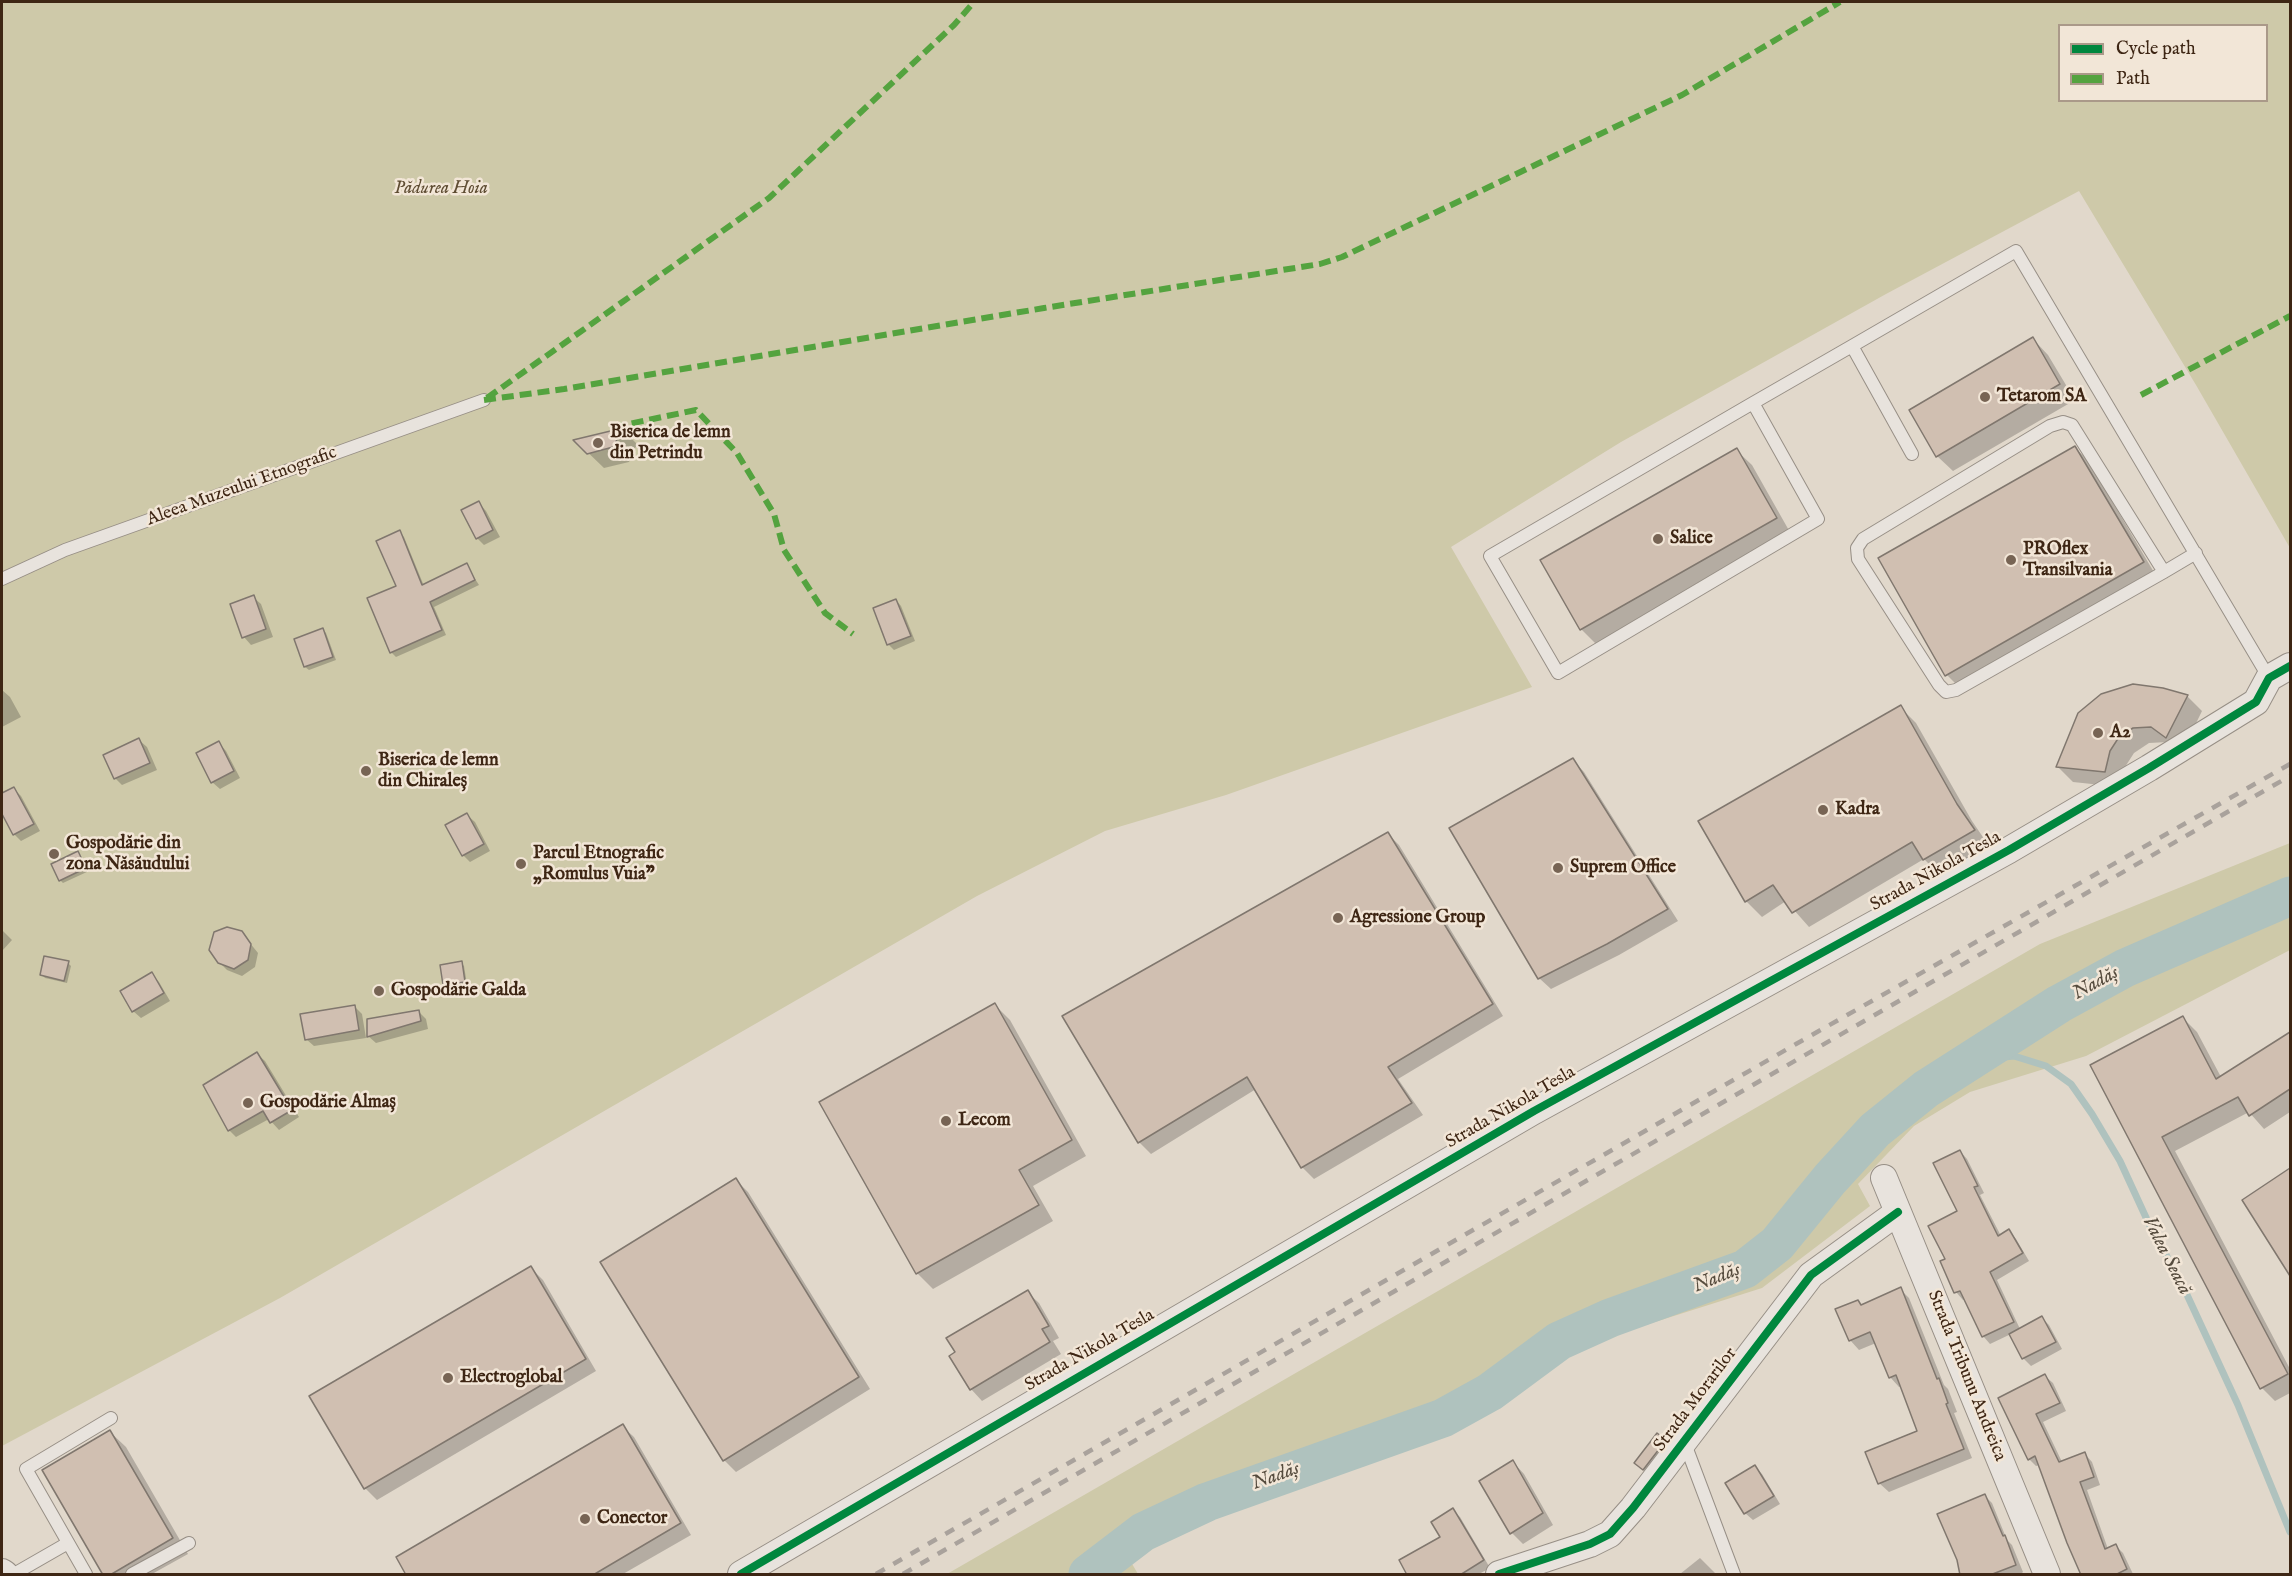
<!DOCTYPE html>
<meta charset="utf-8">
<style>
body{margin:0}
#map{position:relative;width:2292px;height:1576px;overflow:hidden;background:#e1d8cb;font-family:"IM FELL English",serif}
canvas{display:block}
.frame{position:absolute;inset:0;border:3px solid #3e2614;pointer-events:none}
.legend{position:absolute;left:2058px;top:24px;width:210px;height:78px;box-sizing:border-box;background:#f2e6d7;border:2px solid #aa9989;margin:0;padding:8px 10px;list-style:none;font-size:18px;color:#3e2614}
.legend li{display:flex;align-items:center;gap:12px;height:30px}
.legend b{width:30px;border:2px solid #aa9989}
</style>
<div id="map">
<canvas width="2292" height="1576"></canvas>
<div class="frame"></div>
<ul class="legend">
<li><b style="height:8px;background:#00873e"></b>Cycle path</li>
<li><b style="height:8px;background:#54a33f"></b>Path</li>
</ul>
</div>
<script>
const context = document.querySelector('canvas').getContext('2d');
context.lineJoin = 'round';
function paint(path, color) { context.fillStyle = color; context.fill(path, 'evenodd'); }
const shape = rows => new Path2D(rows.map(r => 'M' + r).join(''));
function stroke(path, color, width, dash) { context.strokeStyle = color; context.lineWidth = width; context.lineCap = dash ? 'butt' : 'round'; context.setLineDash(dash || []); context.stroke(path); }
function label(font, color, halo, rows, align = 'center') {
  context.font = font + ' "IM FELL English",serif'; context.lineWidth = 5; context.setLineDash([]); context.textBaseline = 'middle'; context.strokeStyle = halo; context.fillStyle = color; for (const [text, x, y, turn = 0] of rows) {
    context.save(); context.translate(x, y); context.rotate((+turn || 0) * Math.PI / 180); context.textAlign = isNaN(turn) ? turn : align; if (halo) context.strokeText(text, 0, 0); context.fillText(text, 0, 0); context.restore();
  }
}
paint(shape([
 [2,2,2290,2,2290,548,2196,385,2079,191,1886,294,1621,442,1451,547,1532,687,1226,795,1105,831,977,896,280,1298,2,1446],
 [2060,26,2266,26,2266,100,2060,100],
 [2290,843,2290,950,2086,1056,1970,1092,1914,1126,1858,1184,1870,1206,1762,1288,1573,1348,1474,1413,1405,1447,1202,1518,1168,1533,1128,1557,1138,1574,947,1574,2040,944]
]), '#cec9a9');
paint(shape([
 [2033,339,2048,355,2075,400,1953,471,1937,456],
 [622,429,637,444,629,462,604,468,576,441],
 [2075,448,2087,459,2155,574,1958,686,1947,675],
 [1736,450,1752,465,1791,534,1597,645,1581,629],
 [479,503,486,511,500,537,484,545,477,538],
 [399,532,404,537,424,586,466,565,479,585,434,607,446,635,396,657,391,652,398,587],
 [253,597,261,604,273,637,251,645,244,637],
 [896,600,901,606,915,641,894,650,888,644],
 [323,630,326,633,336,660,309,670,305,667,296,640],
 [2,690,10,697,21,717,2,727],
 [2187,696,2202,711,2182,752,2168,742,2149,743,2134,753,2125,767,2120,787,2073,782,2058,767],
 [1900,707,1916,723,1972,821,1989,846,1940,875,1924,859,1809,927,1786,901,1762,917,1746,901],
 [139,740,147,747,157,770,122,785,115,778],
 [219,743,226,751,240,778,220,789,212,782],
 [1573,760,1584,772,1678,921,1619,955,1551,989,1539,978],
 [14,789,21,796,40,831,21,841,14,834,2,811,2,795],
 [467,815,475,822,490,851,470,862,463,855],
 [1388,834,1399,845,1503,1016,1398,1079,1423,1115,1314,1179,1302,1167,1256,1089,1151,1154,1139,1142,1064,1016],
 [78,853,89,871,63,883,60,880],
 [2,930,12,940,2,951],
 [241,932,258,953,255,967,242,976,227,970,219,962],
 [68,963,71,966,67,983,45,978,41,974],
 [461,963,464,966,467,984,448,987,444,984],
 [152,974,159,982,170,1001,141,1018,133,1011],
 [995,1005,1010,1020,1086,1156,1033,1186,1053,1221,933,1289,917,1273],
 [354,1006,362,1014,366,1038,314,1046,306,1039],
 [418,1011,426,1019,428,1029,376,1043,368,1036],
 [2183,1018,2197,1032,2221,1077,2290,1034,2290,1112,2264,1129,2249,1112,2175,1151,2290,1369,2290,1393,2275,1401,2262,1388,2092,1066],
 [257,1054,265,1061,299,1117,279,1130,269,1119,236,1137,229,1130],
 [1960,1151,1967,1159,1984,1193,1980,1195,2001,1236,2009,1231,2016,1239,2029,1261,1997,1280,2020,1329,2042,1318,2049,1325,2062,1349,2031,1366,2023,1358,2011,1334,1990,1344,1983,1336,1965,1299,1963,1300,1956,1292,1947,1260,1959,1212],
 [2290,1169,2290,1273,2244,1201],
 [736,1180,748,1192,870,1389,736,1472,724,1460],
 [531,1268,543,1280,596,1371,377,1500,365,1488,311,1397],
 [1900,1289,1909,1298,1944,1385,1948,1389,1957,1412,1954,1413,1972,1458,1889,1492,1879,1483,1918,1432,1902,1386,1899,1387,1890,1377,1876,1343,1859,1350,1850,1340,1858,1301,1863,1306],
 [1027,1292,1039,1303,1059,1338,1053,1341,1061,1354,982,1401,971,1389,951,1356],
 [2045,1376,2053,1383,2066,1411,2043,1422,2062,1462,2085,1454,2092,1462,2100,1485,2087,1490,2108,1549,2116,1546,2123,1553,2133,1574,2083,1574,2040,1465,2036,1466,2029,1459,2000,1398],
 [622,1426,634,1437,691,1535,623,1574,408,1574],
 [110,1432,126,1447,188,1554,152,1574,105,1574],
 [1665,1441,1673,1448,1651,1477,1636,1463],
 [1513,1462,1524,1474,1553,1525,1523,1544,1512,1533],
 [1755,1467,1762,1474,1780,1504,1753,1520,1745,1513],
 [1985,1496,1992,1503,2007,1540,2012,1545,2023,1572,2021,1574,1963,1574],
 [1452,1510,1460,1517,1490,1568,1479,1574,1409,1574,1442,1537],
 [1700,1558,1716,1574,1680,1574]
]), '#0003');
stroke(shape([
 [1973,1060,2014,1056,2046,1066,2071,1084,2092,1114,2120,1161,2149,1224,2182,1284,2238,1405,2290,1532]
]), '#afc2be', 7);
stroke(shape([
 [1088,1574,1143,1532,1207,1502,1443,1418,1490,1392,1559,1341,1610,1318,1745,1269,1777,1244,1830,1179,1875,1130,1926,1089,2059,1004,2125,968,2290,896]
]), '#afc2be', 39);
const building = shape([
 [2033,337,2060,384,1936,457,1909,410,2033,337],
 [623,428,613,447,587,454,573,440,623,428],
 [2075,446,2144,562,1945,676,1878,558,2075,446],
 [1737,448,1777,518,1580,630,1540,560,1737,448],
 [479,501,493,530,476,539,461,510,479,501],
 [400,530,422,585,467,563,475,580,430,602,442,630,390,653,367,598,396,586,376,541,400,530],
 [254,595,266,629,242,638,230,604,254,595],
 [896,599,911,636,887,645,873,608,896,599],
 [323,628,333,657,304,667,294,639,323,628],
 [2133,684,2163,688,2188,695,2166,738,2151,727,2133,728,2119,737,2110,751,2105,772,2056,767,2078,713,2101,694,2133,684],
 [1901,705,1957,804,1975,830,1923,860,1912,842,1792,913,1773,885,1745,902,1698,821,1901,705],
 [139,738,150,763,114,779,103,755,139,738],
 [219,741,234,771,211,783,196,753,219,741],
 [1573,758,1668,909,1607,944,1538,979,1449,828,1573,758],
 [14,787,34,824,13,835,2,814,2,793,14,787],
 [467,813,484,844,462,856,445,825,467,813],
 [1388,832,1493,1004,1388,1067,1412,1103,1301,1168,1247,1077,1138,1143,1062,1016,1388,832],
 [78,851,86,868,59,881,51,864,78,851],
 [227,927,242,931,251,944,248,960,234,969,218,963,209,950,214,932,227,927],
 [44,956,69,961,64,981,40,975,44,956],
 [462,961,465,982,443,985,440,965,462,961],
 [152,972,164,993,132,1012,120,991,152,972],
 [995,1003,1072,1140,1019,1170,1039,1205,916,1274,819,1102,995,1003],
 [355,1005,359,1030,305,1040,300,1014,355,1005],
 [419,1010,421,1021,367,1037,367,1019,419,1010],
 [2183,1016,2216,1079,2290,1032,2290,1089,2249,1116,2238,1097,2162,1137,2288,1374,2260,1389,2090,1065,2183,1016],
 [257,1052,292,1110,270,1123,263,1111,228,1131,203,1085,257,1052],
 [1960,1150,1978,1186,1974,1187,1998,1236,2009,1229,2023,1253,1990,1272,2014,1322,1982,1337,1960,1291,1954,1293,1940,1261,1945,1259,1928,1226,1957,1211,1933,1163,1960,1150],
 [2290,1168,2290,1276,2242,1200,2290,1168],
 [736,1178,859,1377,723,1461,600,1262,736,1178],
 [531,1266,586,1359,364,1489,309,1396,531,1266],
 [1901,1287,1937,1379,1939,1378,1948,1403,1946,1404,1964,1449,1878,1484,1865,1452,1917,1431,1896,1375,1889,1378,1870,1332,1849,1341,1835,1309,1858,1300,1861,1305,1901,1287],
 [1028,1290,1049,1326,1042,1329,1050,1342,970,1390,949,1356,955,1352,946,1338,1028,1290],
 [2042,1316,2056,1342,2022,1359,2009,1334,2042,1316],
 [2045,1374,2060,1403,2036,1414,2059,1462,2085,1452,2094,1477,2080,1482,2105,1549,2116,1544,2127,1569,2115,1575,2081,1575,2067,1543,2035,1456,2028,1460,1998,1398,2045,1374],
 [623,1424,681,1523,593,1575,406,1575,396,1557,623,1424],
 [110,1430,173,1538,110,1575,103,1575,42,1470,110,1430],
 [1657,1433,1666,1440,1643,1470,1634,1463,1657,1433],
 [1513,1460,1543,1513,1510,1534,1479,1481,1513,1460],
 [1755,1465,1774,1496,1744,1514,1725,1483,1755,1465],
 [1985,1494,2003,1536,2005,1535,2016,1565,1990,1575,1960,1575,1957,1560,1937,1514,1985,1494],
 [1453,1508,1484,1560,1460,1575,1407,1575,1399,1560,1440,1537,1431,1522,1453,1508]
]);
paint(building, '#d0bfb1');
stroke(building, '#80776e', 1.5);
const lane = shape([
 [1753,403,1818,519,1558,673,1490,556,1753,403,1852,346],
 [1912,454,1852,346,2016,251,2269,678],
 [2164,572,2072,425,2063,422,2050,426,1863,539,1857,548,1858,559,1939,685,1946,692,1956,690,2164,572,2196,553],
 [2,579,65,550,484,400],
 [1684,1441,1734,1574],
 [14,1574,68,1543],
 [86,1574,26,1469,111,1418],
 [132,1574,189,1543]
]);
const street = shape([
 [1884,1178,2047,1574],
 [2,1572,5,1574],
 [741,1574,1534,1111,2009,850,2149,768,2256,702,2269,678,2290,666],
 [1499,1574,1590,1544,1610,1534,1633,1508,1811,1275,1898,1212]
]);
stroke(lane, '#978f86', 14);
stroke(street, '#978f86', 28);
stroke(lane, '#e8e3dd', 12);
stroke(street, '#e8e3dd', 26);
stroke(shape([
 [876,1574,1796,1044,2290,764],
 [903,1574,2290,776]
]), '#a9a29c', 4.5, [10, 10]);
stroke(shape([
 [2141,395,2290,316],
 [487,398,769,198,954,25,974,2],
 [484,400,564,389,1044,308,1320,264,1342,257,1682,95,1840,2],
 [614,427,696,410,737,453,774,514,784,550,825,613,853,634]
]), '#54a33f', 6, [12, 6]);
stroke(shape([
 [741,1574,1534,1111,2009,850,2149,768,2256,702,2269,678,2290,666],
 [1499,1574,1590,1544,1610,1534,1633,1508,1811,1275,1898,1212]
]), '#00873e', 8);
for (const [x, y, r, color] of [
 [1985,397,6,"#776454"],
 [598,443,6,"#776454"],
 [1658,539,6,"#776454"],
 [2011,560,6,"#776454"],
 [2098,733,6,"#776454"],
 [366,771,6,"#776454"],
 [1823,810,6,"#776454"],
 [54,854,6,"#776454"],
 [521,864,6,"#776454"],
 [1558,868,6,"#776454"],
 [1338,918,6,"#776454"],
 [379,991,6,"#776454"],
 [248,1103,6,"#776454"],
 [946,1121,6,"#776454"],
 [448,1378,6,"#776454"],
 [585,1519,6,"#776454"]
]) { const dot = new Path2D(); dot.arc(x, y, r, 0, 2 * Math.PI); context.fillStyle = color; context.fill(dot); stroke(dot, '#f2e6d7', 2); }
label('italic 18px', '#5e4c32', '#f2e6d7', [
 ["Pădurea Hoia",441,189]
]);
label('bold 18px', '#3e2614', '#f2e6d7', [
 ["Tetarom SA",1997,397],
 ["Biserica de lemn",610,433],
 ["din Petrindu",610,454],
 ["Salice",1670,539],
 ["PROflex",2023,550],
 ["Transilvania",2023,571],
 ["A2",2110,733],
 ["Biserica de lemn",378,761],
 ["din Chiraleș",378,782],
 ["Kadra",1835,810],
 ["Gospodărie din",66,844],
 ["zona Năsăudului",66,865],
 ["Parcul Etnografic",533,854],
 ["„Romulus Vuia”",533,875],
 ["Suprem Office",1570,868],
 ["Agressione Group",1350,918],
 ["Gospodărie Galda",391,991],
 ["Gospodărie Almaș",260,1103],
 ["Lecom",958,1121],
 ["Electroglobal",460,1378],
 ["Conector",597,1519]
], 'left');
label('18px', '#3e2614', '#f2e6d7', [
 ["Aleea Muzeului Etnografic",242,487,-20],
 ["Strada Nikola Tesla",1936,872,-29],
 ["Strada Nikola Tesla",1511,1108,-30],
 ["Strada Nikola Tesla",1090,1351,-30],
 ["Strada Tribunu Andreica",1966,1376,68],
 ["Strada Morarilor",1696,1400,-53]
]);
label('italic 20px', '#554b3d', '#f2e6d7', [
 ["Nadăș",2096,984,-29],
 ["Valea Seacă",2166,1256,63],
 ["Nadăș",1717,1279,-22],
 ["Nadăș",1276,1477,-20]
]);
</script>
